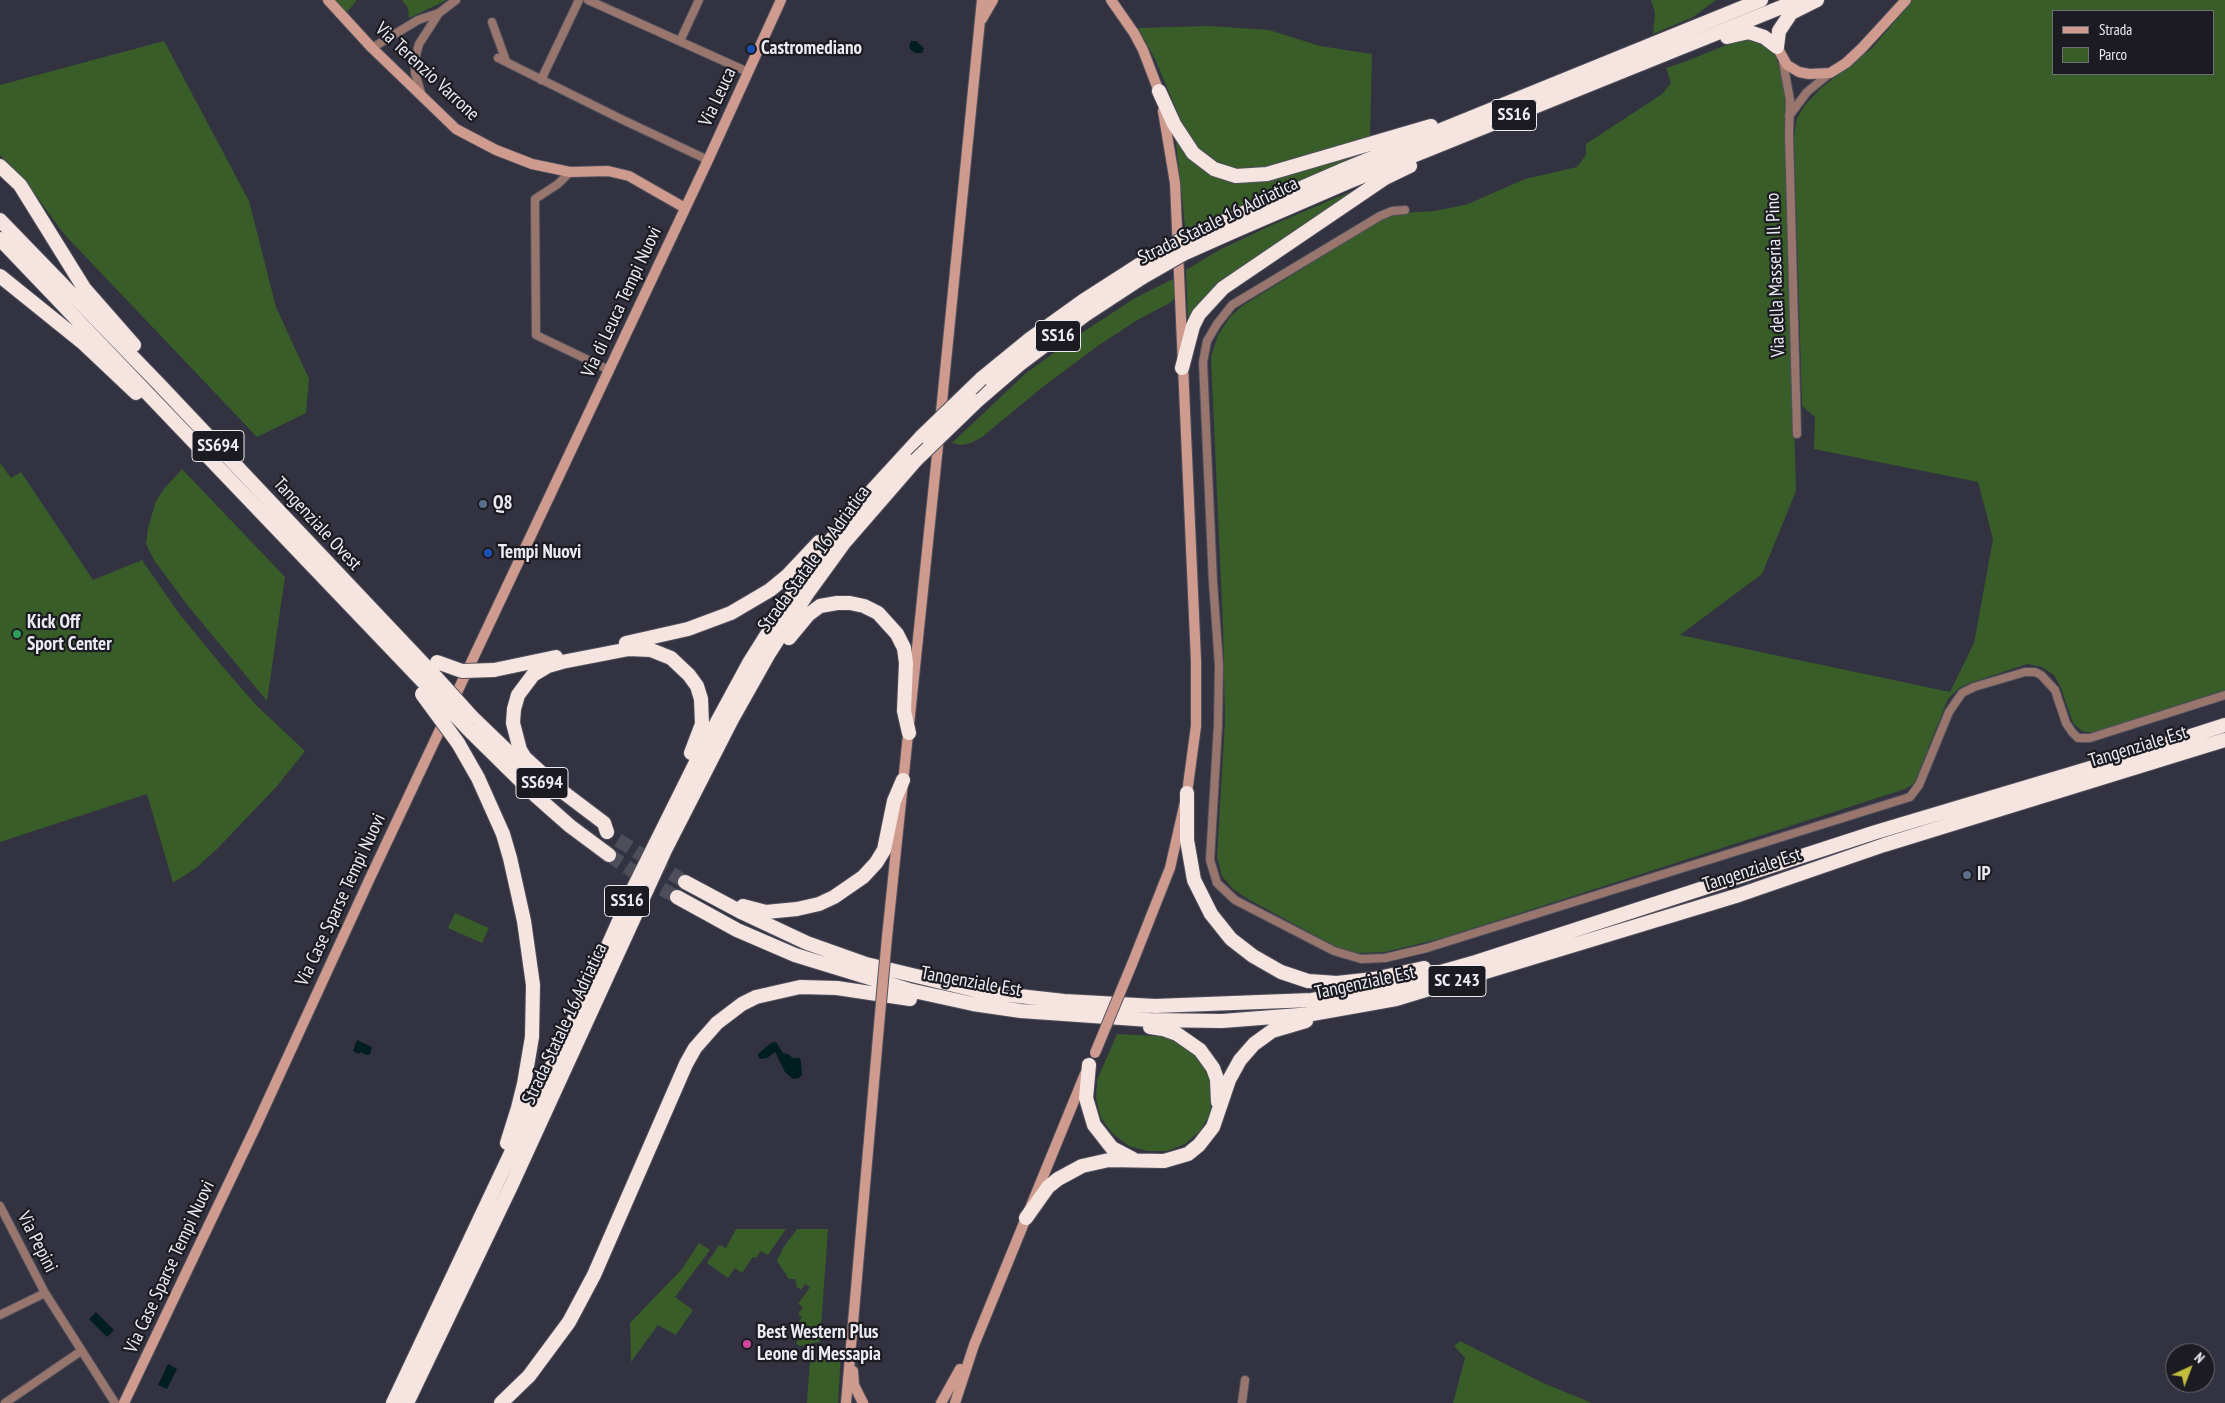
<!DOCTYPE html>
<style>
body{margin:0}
#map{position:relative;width:2225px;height:1403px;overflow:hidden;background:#323240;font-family:"PT Sans Narrow",sans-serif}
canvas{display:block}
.legend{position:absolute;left:2052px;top:10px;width:162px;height:65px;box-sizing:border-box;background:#1b1b21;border:1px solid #6e6e75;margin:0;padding:6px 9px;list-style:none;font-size:15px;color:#ebebf4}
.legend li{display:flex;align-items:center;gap:10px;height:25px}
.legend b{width:25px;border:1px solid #6e6e75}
.north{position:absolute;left:2165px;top:1343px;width:50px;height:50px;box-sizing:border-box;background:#1b1b21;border:1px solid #6e6e75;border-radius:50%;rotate:43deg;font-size:14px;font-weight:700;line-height:20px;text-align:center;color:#ebebf4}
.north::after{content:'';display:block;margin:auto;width:18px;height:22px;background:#c3bd3e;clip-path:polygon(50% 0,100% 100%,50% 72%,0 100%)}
</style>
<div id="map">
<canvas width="2225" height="1403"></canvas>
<ul class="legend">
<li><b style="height:6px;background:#d09b8f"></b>Strada</li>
<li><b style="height:14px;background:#395d29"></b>Parco</li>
</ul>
<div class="north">N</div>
</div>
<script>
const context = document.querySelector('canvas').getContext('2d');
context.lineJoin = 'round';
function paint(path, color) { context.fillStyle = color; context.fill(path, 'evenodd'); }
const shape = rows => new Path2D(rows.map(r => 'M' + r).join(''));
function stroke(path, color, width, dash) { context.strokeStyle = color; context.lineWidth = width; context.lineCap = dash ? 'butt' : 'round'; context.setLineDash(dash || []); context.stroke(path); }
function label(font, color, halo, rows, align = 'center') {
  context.font = font + ' "PT Sans Narrow",sans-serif'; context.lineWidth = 4.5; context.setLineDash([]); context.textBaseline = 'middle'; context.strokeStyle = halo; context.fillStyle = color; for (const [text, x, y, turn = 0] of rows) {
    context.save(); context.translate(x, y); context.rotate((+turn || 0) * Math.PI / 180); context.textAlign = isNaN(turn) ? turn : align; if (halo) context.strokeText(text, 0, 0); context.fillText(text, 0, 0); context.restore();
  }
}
paint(shape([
 [335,0,357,0,347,12],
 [402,0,447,0,409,18,408,8],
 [1651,0,1716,0,1693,17,1653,34,1655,13],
 [1913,0,2225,0,2225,690,2093,733,2082,731,2073,723,2061,688,2054,675,2042,667,2027,664,1970,683,1959,688,1948,699,1914,784,1905,789,1443,938,1385,952,1358,953,1336,947,1248,899,1233,889,1222,876,1217,857,1225,721,1223,627,1212,381,1211,357,1218,335,1230,317,1242,306,1384,218,1401,213,1435,211,1468,204,1525,179,1577,167,1586,155,1586,144,1662,94,1671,83,1666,68,1684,62,1739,40,1755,39,1769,47,1776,57,1782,75,1785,99,1796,491,1762,574,1680,635,1950,692,1974,643,1993,539,1978,482,1814,449,1815,417,1802,406,1794,136,1797,118,1805,105,1821,88,1872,48],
 [2054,11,2214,11,2214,74,2054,74],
 [1208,26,1269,30,1320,46,1372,54,1370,137,1250,172,1232,169,1211,159,1196,147,1186,132,1155,59,1138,28],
 [164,41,249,201,276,307,309,379,306,413,257,437,64,234,26,182,0,155,0,85],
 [1176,142,1203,167,1276,177,1369,153,1248,204,1186,235],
 [1366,185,1190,321,1188,319,1186,270,1221,249,1270,226],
 [1175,278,1174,299,1170,303,1139,319,1099,345,1044,386,982,437,971,443,961,445,952,443,1025,374,1077,336,1135,298],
 [0,463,11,478,21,472,93,580,142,560,178,612,222,666,256,705,305,751,277,786,219,847,196,868,173,883,147,794,0,842],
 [182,469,285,577,267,701,188,606,154,560,146,544,148,528,156,501,164,489],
 [455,913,489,928,482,943,448,928],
 [1117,1034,1172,1037,1189,1045,1211,1076,1213,1095,1210,1114,1200,1131,1185,1144,1167,1151,1147,1151,1129,1146,1113,1134,1101,1118,1096,1099,1097,1080],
 [736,1229,786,1229,768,1255,761,1251,756,1258,753,1257,742,1273,735,1268,728,1278,707,1263,719,1245,726,1248],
 [797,1229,828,1229,820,1342,799,1346,796,1343,800,1337,797,1334,801,1328,797,1325,802,1317,798,1314,803,1307,798,1304,810,1287,805,1284,801,1290,797,1287,795,1279,789,1279,777,1261,783,1248],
 [699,1243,710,1250,675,1297,693,1310,676,1335,658,1325,631,1362,630,1323,682,1269],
 [1460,1341,1543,1383,1592,1403,1453,1403,1465,1358,1454,1346],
 [841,1354,838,1403,807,1403,810,1360]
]), '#395d29');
paint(shape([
 [911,41,916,41,924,48,922,53,915,53,910,49,909,46],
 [357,1040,372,1047,370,1054,367,1055,360,1052,359,1054,353,1051],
 [776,1042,783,1053,790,1055,792,1058,799,1058,801,1061,802,1075,799,1078,793,1079,785,1072,775,1052,767,1058,760,1059,758,1056,758,1054,771,1043],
 [96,1312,114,1330,107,1337,89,1319],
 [168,1364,177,1369,167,1389,158,1385]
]), '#001e20');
stroke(shape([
 [618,840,685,882],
 [609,855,646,880,677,897]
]), '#4e4e5b', 14, [14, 7]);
const street = shape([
 [588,0,748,72],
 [492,22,506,61],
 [680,41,699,0],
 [372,48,418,20,439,13],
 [498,58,621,119,708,160],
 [1783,62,1790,100,1789,134,1797,434],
 [541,80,579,0],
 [422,96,415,73,415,59,419,44,439,13,456,0],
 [1789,116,1807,92,1830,73],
 [570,172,558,184,535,199,536,335,609,370],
 [1405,210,1392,211,1380,216,1232,305,1217,324,1207,341,1203,362,1213,582,1219,665,1218,725,1210,860,1217,883,1235,900,1334,951,1361,959,1385,958,1427,948,1910,797,1919,785,1949,712,1962,693,1974,687,2025,672,2035,672,2041,675,2055,690,2066,723,2072,732,2078,738,2090,738,2225,695],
 [0,1206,45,1293,115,1403],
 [0,1315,45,1293],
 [5,1403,81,1351],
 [1242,1403,1245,1380]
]);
const secondary = shape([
 [328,0,372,48,456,129,496,150,532,164,570,172,608,171,629,176,685,208],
 [1111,0,1134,33,1143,50,1161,97],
 [982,19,993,0],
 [1777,47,1787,65,1799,72,1809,74,1830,73,1846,63,1862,48,1906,0],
 [940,422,982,0],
 [452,703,708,160,781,0],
 [887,937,939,436],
 [1132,964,1170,868,1187,793,1196,726,1196,661,1175,183,1163,111],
 [853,1371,854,1385,863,1403],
 [124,1403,256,1126,370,878,445,719],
 [846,1403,880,1014],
 [941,1403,960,1369],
 [955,1403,974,1345,1085,1074]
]);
const highway = shape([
 [1727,37,1749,32,1764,37,1777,47],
 [1777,47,1779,31,1791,13,1817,0],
 [1159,91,1174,124,1193,153,1214,169,1236,176,1267,174,1431,126],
 [0,166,20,185,84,288,134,345],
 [0,220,158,383,434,675],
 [1223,222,1345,169,1761,0],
 [1230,233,1348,182,1799,0],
 [0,239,428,687],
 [0,276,82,342,136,393],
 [1182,368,1193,326,1199,314,1223,288,1385,178,1410,166],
 [981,379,1030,339,1083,301,1139,265],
 [977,401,1020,364,1085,315,1143,277],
 [789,638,808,615,820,606,837,603,850,603,864,606,878,613,897,634,904,648,906,663,904,711,909,733],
 [626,643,688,629,731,613,770,590,787,576,819,542],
 [494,670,556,657],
 [472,717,525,768],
 [468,729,536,796,570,826,609,855],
 [458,743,478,778,503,834,510,858,524,921,533,985,532,1037,524,1084,518,1108,507,1143],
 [1187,793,1187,840,1194,880,1211,914,1231,939,1253,956,1281,972,1308,981,1337,983,1374,979,1424,968],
 [607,832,604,823,559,789,525,758,520,750,513,723,514,709,518,695,533,675,548,666,562,662,629,649,651,650,671,658,689,675,697,686,701,699,702,724,691,753],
 [685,882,743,913,807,943,866,964,983,992,1064,1001,1155,1006,1312,1000,1391,986,1476,962,1876,832,2104,764,2225,725],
 [677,897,737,930,795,955,909,990,973,1004,1021,1011,1150,1020,1222,1021,1312,1014,1396,999,1739,895,1884,845,2225,740],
 [743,906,766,912,797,909,819,904,834,897,863,877,876,863,884,850,894,801,903,780],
 [1150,1027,1163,1029,1177,1034,1200,1050,1213,1068,1217,1079,1218,1102],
 [1089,1065,1086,1098,1094,1125,1112,1148,1133,1159],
 [1026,1218,1048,1187,1058,1179,1082,1166,1109,1160,1164,1161,1188,1154,1199,1145,1213,1127,1229,1080,1240,1060,1254,1044,1272,1031,1306,1021],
 [393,1403,594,977,634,887,704,746,749,663,788,601,827,545,867,496,922,436],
 [407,1403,512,1184,665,850,732,719,768,655,807,594,844,543,916,460],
 [501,1403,529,1376,569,1322,594,1275,686,1064,695,1048,717,1023,742,1004,756,997,800,987,837,988,910,999]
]);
stroke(street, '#50505d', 10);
stroke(secondary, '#50505d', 12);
stroke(highway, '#50505d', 16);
stroke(street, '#98766e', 8);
stroke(secondary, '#d09b8f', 10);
stroke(highway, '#f5e4e0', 14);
const secondaryBridge = shape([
 [880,1014,887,937],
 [1095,1053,1132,964]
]);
const highwayBridge = shape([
 [1139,265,1179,241,1223,222],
 [1143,277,1185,253,1230,233],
 [922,436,981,379],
 [916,460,977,401],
 [437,662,462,671,494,670],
 [434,675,472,717],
 [428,687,468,729],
 [422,694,458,743]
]);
stroke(secondaryBridge, '#50505d', 12, []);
stroke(highwayBridge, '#50505d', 16, []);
stroke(secondaryBridge, '#d09b8f', 10);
stroke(highwayBridge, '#f5e4e0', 14);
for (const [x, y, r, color] of [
 [751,49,5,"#1a4fb4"],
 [483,504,5,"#5c6f8a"],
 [488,553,5,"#1a4fb4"],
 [17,634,5,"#2e9e5b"],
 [1967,875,5,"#5c6f8a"],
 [747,1344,5,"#d1479c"]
]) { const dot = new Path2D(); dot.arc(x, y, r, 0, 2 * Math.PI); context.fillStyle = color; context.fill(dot); stroke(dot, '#1b1b21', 2); }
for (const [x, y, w] of [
 [1514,115,45],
 [1058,336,45],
 [218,446,52],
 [542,783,52],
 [627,901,45],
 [1457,981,58]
]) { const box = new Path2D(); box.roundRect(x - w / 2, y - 15.5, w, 31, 4); context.fillStyle = '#1b1b21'; context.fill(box); stroke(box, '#ebebf4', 1); }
label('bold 18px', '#ebebf4', null, [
 ["SS16",1514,115],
 ["SS16",1058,336],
 ["SS694",218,446],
 ["SS694",542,783],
 ["SS16",627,901],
 ["SC 243",1457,981]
]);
label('bold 19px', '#ebebf4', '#1b1b21', [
 ["Castromediano",761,49],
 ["Q8",493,504],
 ["Tempi Nuovi",498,553],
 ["Kick Off",27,623],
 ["Sport Center",27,645],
 ["IP",1977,875],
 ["Best Western Plus",757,1333],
 ["Leone di Messapia",757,1355]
], 'left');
label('19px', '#ebebf4', '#1b1b21', [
 ["Via Terenzio Varrone",427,72,43],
 ["Via Leuca",718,97,-65],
 ["Strada Statale 16 Adriatica",1218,221,-26],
 ["Via della Masseria Il Pino",1776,275,-92],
 ["Via di Leuca Tempi Nuovi",622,302,-65],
 ["Tangenziale Ovest",317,524,47],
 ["Strada Statale 16 Adriatica",814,559,-54],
 ["Tangenziale Est",2138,747,-17],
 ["Tangenziale Est",1752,870,-18],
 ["Via Case Sparse Tempi Nuovi",341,900,-65],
 ["Tangenziale Est",971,982,10],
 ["Tangenziale Est",1365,983,-12],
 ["Strada Statale 16 Adriatica",565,1024,-65],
 ["Via Pepini",37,1242,63],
 ["Via Case Sparse Tempi Nuovi",170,1267,-65]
]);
</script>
